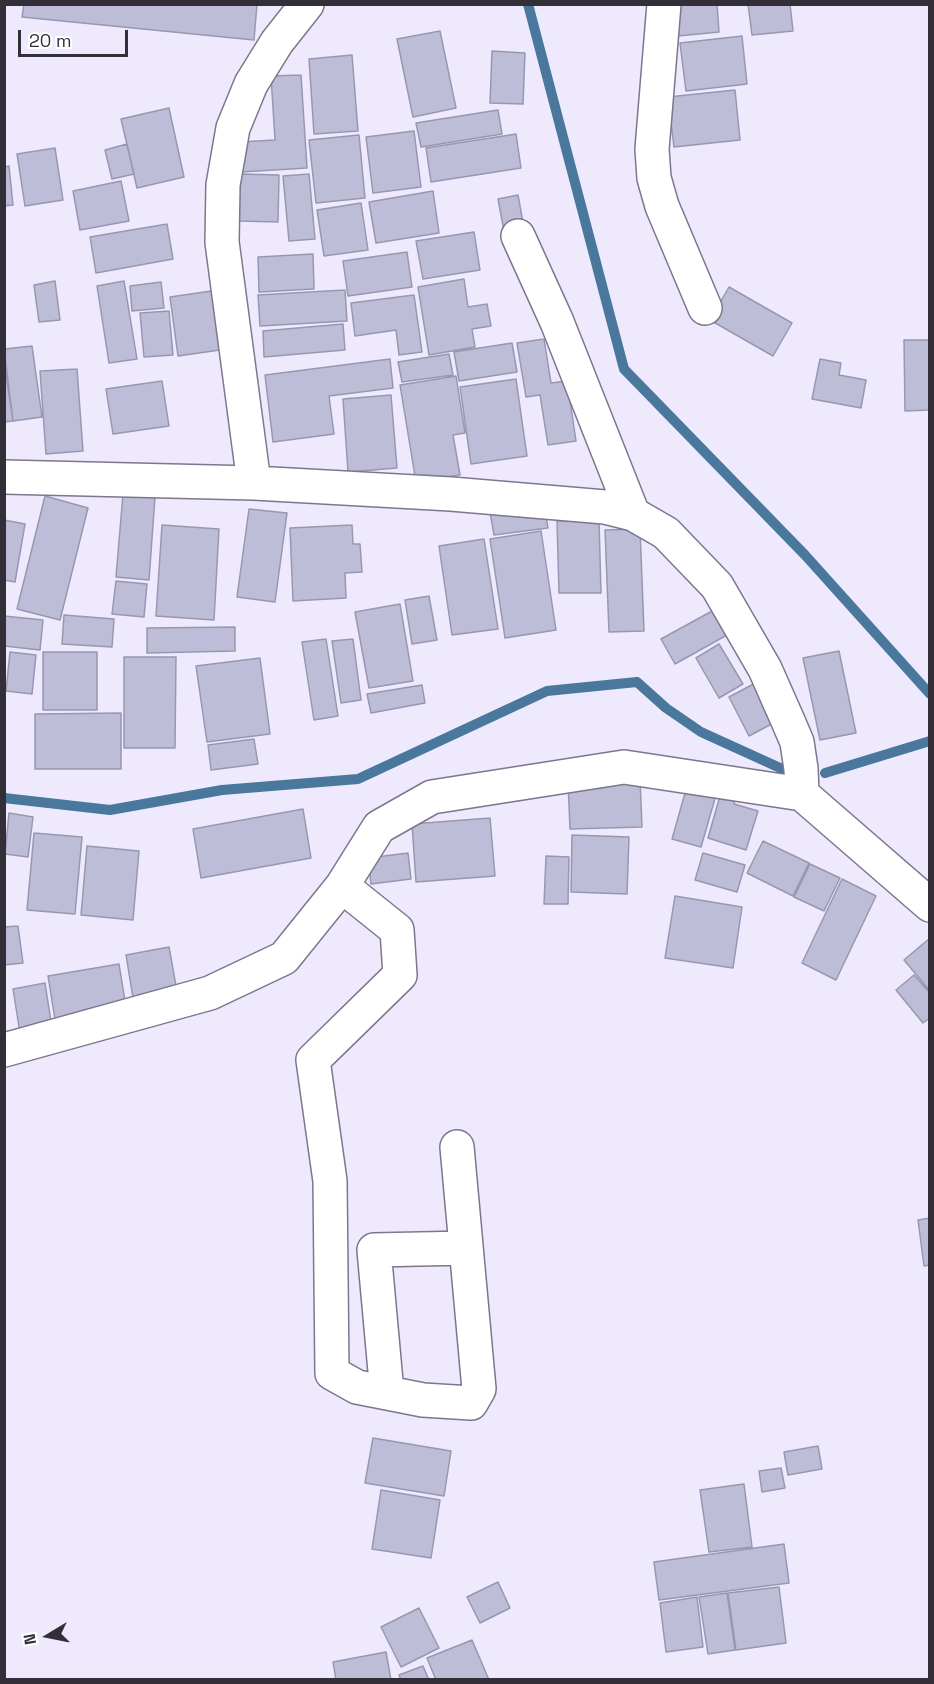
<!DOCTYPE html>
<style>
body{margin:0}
#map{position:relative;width:934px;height:1684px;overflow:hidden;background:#efe9fe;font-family:"Space Grotesk",sans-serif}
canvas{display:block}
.frame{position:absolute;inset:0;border:6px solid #322f39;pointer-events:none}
.north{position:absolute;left:18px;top:1606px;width:60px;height:60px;-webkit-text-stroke:4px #fff;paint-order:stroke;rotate:260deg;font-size:16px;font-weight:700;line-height:24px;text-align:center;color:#322f39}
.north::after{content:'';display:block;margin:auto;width:21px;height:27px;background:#322f39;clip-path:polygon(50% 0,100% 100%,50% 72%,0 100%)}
.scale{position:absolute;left:18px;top:30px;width:110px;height:27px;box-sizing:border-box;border:3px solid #322f39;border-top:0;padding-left:8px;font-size:18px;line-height:21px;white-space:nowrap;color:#322f39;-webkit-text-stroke:4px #fff;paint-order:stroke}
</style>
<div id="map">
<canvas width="934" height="1684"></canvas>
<div class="frame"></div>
<div class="north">N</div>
<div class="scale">20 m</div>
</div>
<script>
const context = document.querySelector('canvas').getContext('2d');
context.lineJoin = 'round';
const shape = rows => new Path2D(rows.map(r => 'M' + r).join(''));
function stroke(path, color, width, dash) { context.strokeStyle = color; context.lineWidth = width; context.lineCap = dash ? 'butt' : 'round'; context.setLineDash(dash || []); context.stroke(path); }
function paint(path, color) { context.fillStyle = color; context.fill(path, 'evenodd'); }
stroke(shape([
 [528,4,624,369,805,555,930,694],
 [825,773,930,741],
 [4,798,110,810,222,790,358,779,547,691,637,682,666,708,701,732,789,772]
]), '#49789c', 10);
const building = shape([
 [24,4,257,4,254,40,22,17,24,4],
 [676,4,717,4,719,32,678,36,676,4],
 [748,4,790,4,793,31,752,35,748,4],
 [440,31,456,108,413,117,397,39,440,31],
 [742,36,747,84,686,91,680,43,742,36],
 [492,51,525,53,523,104,490,103,492,51],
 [352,55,358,131,314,134,309,59,352,55],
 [301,75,307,168,241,172,240,142,275,140,271,76,301,75],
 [735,90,740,140,674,147,668,97,735,90],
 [169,108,184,177,137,188,121,119,169,108],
 [498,110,502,134,421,147,416,123,498,110],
 [414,131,421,187,373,193,366,137,414,131],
 [516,134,521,168,431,182,426,148,516,134],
 [359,135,365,198,316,203,309,140,359,135],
 [127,144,134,174,112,179,105,150,127,144],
 [55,148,63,200,25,206,17,154,55,148],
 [9,166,13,205,4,206,4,167,9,166],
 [240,174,279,175,278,222,239,221,240,174],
 [309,174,315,239,289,241,283,176,309,174],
 [121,181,129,221,80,230,73,191,121,181],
 [433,191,439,233,376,243,369,202,433,191],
 [518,195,524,228,504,231,498,199,518,195],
 [361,203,368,250,324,256,317,210,361,203],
 [167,224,173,259,96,273,90,237,167,224],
 [474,232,480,270,423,279,416,241,474,232],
 [407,252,412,287,348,296,343,261,407,252],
 [313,254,314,289,259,292,258,257,313,254],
 [464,279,468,307,487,304,491,326,472,329,475,347,429,355,418,287,464,279],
 [55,281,60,320,39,322,34,285,55,281],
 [124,281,137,359,109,363,97,286,124,281],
 [161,282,164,308,132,311,130,286,161,282],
 [729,287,792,323,773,356,710,320,729,287],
 [218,290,227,349,178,356,170,297,218,290],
 [345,290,347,321,260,326,258,295,345,290],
 [414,295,422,352,399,355,396,330,355,336,351,303,414,295],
 [169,311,173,355,144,357,140,313,169,311],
 [343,324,345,350,264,357,263,331,343,324],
 [544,339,551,383,567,381,576,441,548,445,540,395,526,397,517,343,544,339],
 [904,340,930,340,930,410,905,411,904,340],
 [512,343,517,372,459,381,454,352,512,343],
 [32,346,42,417,13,421,4,349,32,346],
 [449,354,453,375,402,382,398,362,449,354],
 [390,359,393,388,329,396,334,434,273,442,265,375,390,359],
 [820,359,841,363,839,375,866,380,861,408,812,399,820,359],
 [4,361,13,421,4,422,4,361],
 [77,369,83,451,46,454,40,371,77,369],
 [456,376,465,433,453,435,460,475,416,482,400,385,456,376],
 [516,379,527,456,471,464,460,387,516,379],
 [162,381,169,426,113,434,106,389,162,381],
 [391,395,397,468,348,472,343,399,391,395],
 [123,494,155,497,149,580,116,577,123,494],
 [45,496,88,508,60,620,17,609,45,496],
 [544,504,548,528,494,535,490,512,544,504],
 [249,509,287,513,275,602,237,597,249,509],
 [4,520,25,524,15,582,4,580,4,520],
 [599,520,601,593,559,593,557,521,599,520],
 [162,525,219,529,214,620,156,616,162,525],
 [352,525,353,544,360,544,362,572,345,573,346,598,293,601,290,528,352,525],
 [640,529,644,631,609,632,605,530,640,529],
 [541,531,556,630,505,638,490,539,541,531],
 [484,539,498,629,452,635,439,546,484,539],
 [116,581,147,584,144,617,112,614,116,581],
 [429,596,437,640,412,644,405,600,429,596],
 [400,604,413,681,369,688,355,612,400,604],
 [714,610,727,635,675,664,661,639,714,610],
 [64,615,114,619,112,647,62,644,64,615],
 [4,616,43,620,40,650,4,646,4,616],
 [235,627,235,651,147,653,147,628,235,627],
 [326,639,338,716,314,720,302,642,326,639],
 [353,639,361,700,341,703,332,641,353,639],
 [719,644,743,684,719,698,696,658,719,644],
 [839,651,856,733,820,740,803,658,839,651],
 [10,652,36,655,32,694,6,691,10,652],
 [43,652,97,652,97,710,43,710,43,652],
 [124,657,176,657,175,748,124,748,124,657],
 [260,658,270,734,207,742,196,666,260,658],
 [763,679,783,718,749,736,729,697,763,679],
 [422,685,425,703,371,713,367,694,422,685],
 [121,713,121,769,35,769,35,714,121,713],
 [254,739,258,764,211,770,208,745,254,739],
 [640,779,642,827,570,829,568,781,640,779],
 [689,779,718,788,701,847,672,839,689,779],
 [722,789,737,793,734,804,758,811,746,850,708,838,722,789],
 [303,809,311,858,201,878,193,829,303,809],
 [9,813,33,817,28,857,5,854,9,813],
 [490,818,495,876,416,882,412,824,490,818],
 [34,833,82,837,75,914,27,910,34,833],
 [572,835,629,837,627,894,571,892,572,835],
 [763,841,809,863,793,896,747,873,763,841],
 [87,846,139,851,133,920,81,915,87,846],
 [408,853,411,879,371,884,368,858,408,853],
 [703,853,745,865,737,892,695,880,703,853],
 [546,856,569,857,568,904,544,904,546,856],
 [810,864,840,878,824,911,794,897,810,864],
 [842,879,876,896,836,980,802,963,842,879],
 [675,896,742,907,733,968,665,958,675,896],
 [18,926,23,963,4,965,4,927,18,926],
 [930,938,930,991,904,960,930,938],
 [169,947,178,997,134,1004,126,955,169,947],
 [119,964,126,1007,55,1019,48,976,119,964],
 [914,975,930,993,930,1018,923,1023,896,990,914,975],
 [45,983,52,1028,20,1033,13,989,45,983],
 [930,1218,930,1265,924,1266,918,1220,930,1218],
 [373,1438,451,1451,444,1496,365,1483,373,1438],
 [818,1446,822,1469,788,1475,784,1452,818,1446],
 [781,1468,785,1488,762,1492,759,1471,781,1468],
 [744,1484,752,1547,709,1552,700,1490,744,1484],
 [381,1490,440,1500,431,1558,372,1549,381,1490],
 [784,1544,789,1583,659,1600,654,1562,784,1544],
 [498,1582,510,1608,480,1623,467,1597,498,1582],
 [779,1587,786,1643,736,1650,728,1593,779,1587],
 [727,1593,735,1650,708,1654,699,1597,727,1593],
 [697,1597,703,1647,666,1652,660,1603,697,1597],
 [419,1608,439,1648,401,1667,381,1627,419,1608],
 [472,1640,489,1680,436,1680,427,1658,472,1640],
 [386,1652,391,1680,336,1680,333,1662,386,1652],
 [423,1666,429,1680,401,1680,399,1675,423,1666]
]);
paint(building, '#bdbdd7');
stroke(building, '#9897b1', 1.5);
const street = shape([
 [664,4,652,149,654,178,662,206,705,308],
 [518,236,557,322,633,514],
 [4,477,254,483,451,494,605,507,633,514,666,533,717,586,765,669,788,721,797,742,801,769,802,794],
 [254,483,222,242,223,185,233,128,251,84,277,42,307,4],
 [342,886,397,930,400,975,313,1060,330,1181,332,1373,357,1387,423,1400,471,1403,479,1389,457,1147],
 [4,1050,210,993,284,958,342,886,379,827,432,797,624,767,802,794,930,905],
 [387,1393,374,1250,466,1248]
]);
stroke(street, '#7d768d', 36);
stroke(street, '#fff', 33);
</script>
